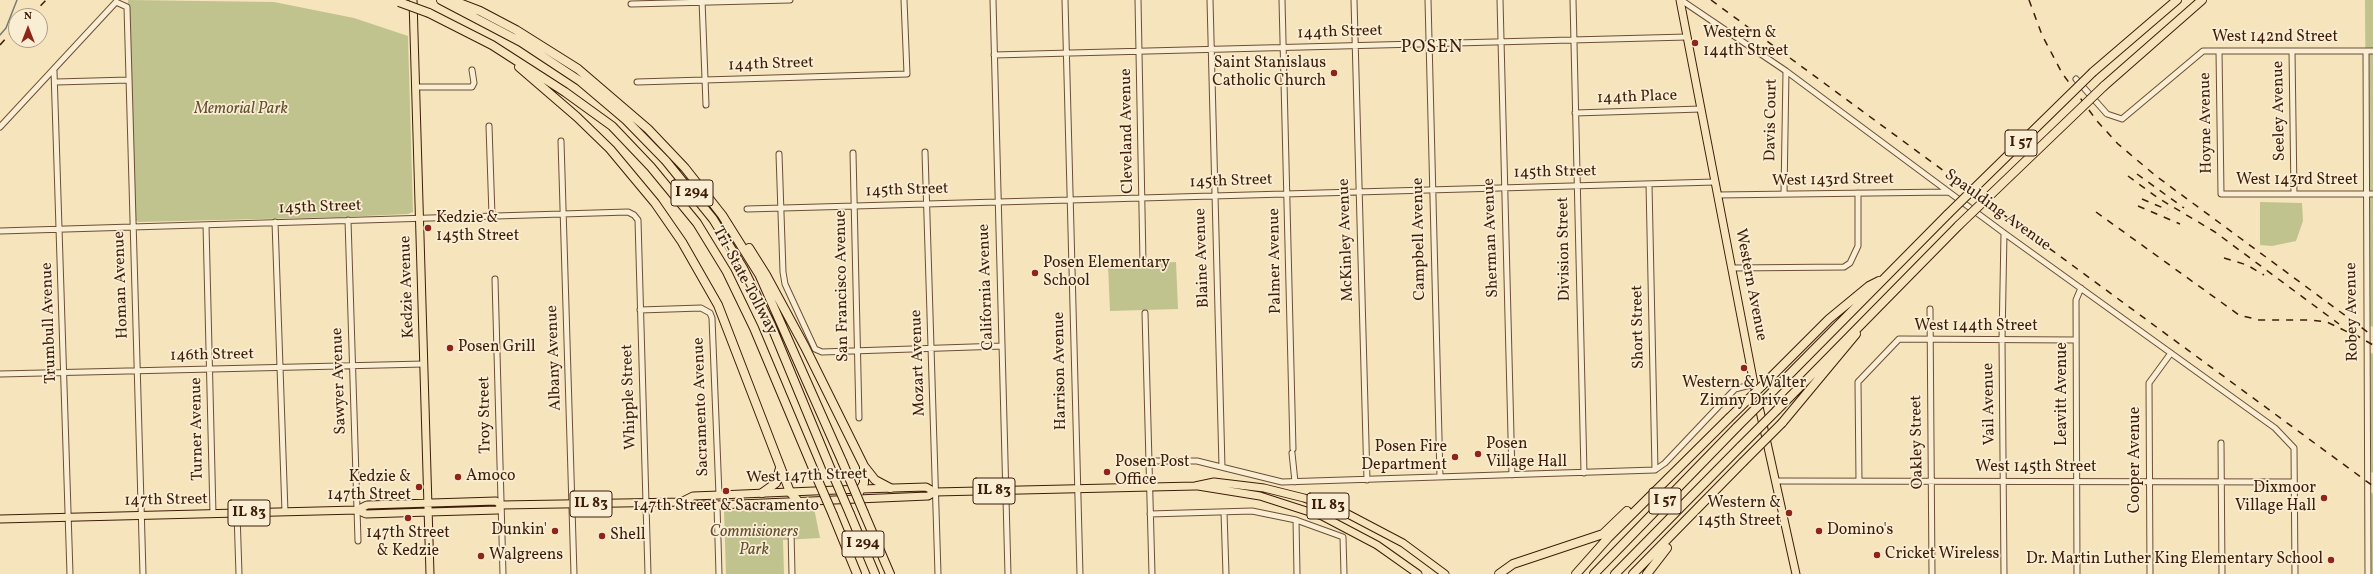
<!DOCTYPE html>
<style>
body{margin:0}
#map{position:relative;width:2373px;height:574px;overflow:hidden;background:#f6e4bd;font-family:Vollkorn,serif}
canvas{display:block}
.north{position:absolute;left:8px;top:8px;width:40px;height:40px;box-sizing:border-box;background:#f9edd4;border:1px solid #ae9a82;border-radius:50%;rotate:0deg;font-size:11px;font-weight:700;line-height:16px;text-align:center;color:#3d1d08}
.north::after{content:'';display:block;margin:auto;width:14px;height:18px;background:#8f2418;clip-path:polygon(50% 0,100% 100%,50% 72%,0 100%)}
</style>
<div id="map">
<canvas width="2373" height="574"></canvas>
<div class="north">N</div>
</div>
<script>
const context = document.querySelector('canvas').getContext('2d');
context.lineJoin = 'round';
function paint(path, color) { context.fillStyle = color; context.fill(path, 'evenodd'); }
const shape = rows => new Path2D(rows.map(r => 'M' + r).join(''));
function stroke(path, color, width, dash) { context.strokeStyle = color; context.lineWidth = width; context.lineCap = dash ? 'butt' : 'round'; context.setLineDash(dash || []); context.stroke(path); }
function label(font, color, halo, rows, align = 'center') {
  context.font = font + ' Vollkorn,serif'; context.lineWidth = 3.5; context.setLineDash([]); context.textBaseline = 'middle'; context.strokeStyle = halo; context.fillStyle = color; for (const [text, x, y, turn = 0] of rows) {
    context.save(); context.translate(x, y); context.rotate((+turn || 0) * Math.PI / 180); context.textAlign = isNaN(turn) ? turn : align; if (halo) context.strokeText(text, 0, 0); context.fillText(text, 0, 0); context.restore();
  }
}
paint(shape([
 [128,0,274,2,354,18,408,36,413,212,408,214,341,217,139,222,135,220],
 [2365,0,2373,0,2373,327,2367,324],
 [2260,202,2302,203,2303,221,2296,241,2272,246,2260,245],
 [1176,262,1178,309,1110,311,1108,265],
 [2367,350,2373,354,2373,473,2367,469],
 [2367,489,2373,494,2373,574,2368,574],
 [814,508,820,538,783,540,784,574,726,574,724,511]
]), '#c0c38e');
stroke(shape([
 [0,35,6,28,17,0]
]), '#797c73', 1.5);
const minor = shape([
 [702,0,706,105],
 [993,0,1008,574],
 [1065,0,1080,574],
 [1138,0,1143,262],
 [1210,0,1222,467],
 [1282,0,1293,449],
 [1354,0,1367,480],
 [1428,0,1440,477],
 [1500,0,1512,475],
 [1573,0,1584,473],
 [1681,0,1786,71,2004,233,2275,428,2294,448,2295,574],
 [631,4,790,0],
 [2219,51,2221,194,2373,194],
 [2292,51,2294,194],
 [2366,51,2368,574],
 [994,55,1687,37],
 [54,71,70,574],
 [2076,79,2107,114,2122,119,2203,51,2373,51],
 [56,82,129,80],
 [637,82,907,74,904,0],
 [416,87,472,87,474,83,472,70],
 [1575,113,1701,109],
 [489,126,492,216],
 [0,127,116,2,127,7,143,574],
 [561,141,574,574],
 [925,152,938,574],
 [853,153,859,418],
 [779,154,783,272,785,284,815,349,822,352,1002,346],
 [1649,184,1655,470],
 [1784,194,1786,71],
 [1718,195,1948,192],
 [747,209,1715,182],
 [348,220,358,541],
 [275,222,285,512],
 [206,225,213,514],
 [0,231,628,212,634,215,638,220,648,574],
 [1733,268,1844,267,1850,263,1858,246,1858,193],
 [495,279,503,574],
 [1930,309,1932,574],
 [640,310,701,308,710,313,712,318,719,495],
 [1145,313,1152,574],
 [0,374,424,364],
 [2221,443,2222,574],
 [1292,453,1295,482],
 [1149,461,1197,461,1282,482,1655,470,1665,463,1735,389,1754,384],
 [1777,481,2294,482],
 [1859,481,1858,382,1899,339,2076,340],
 [717,505,719,574],
 [1224,512,1226,574],
 [237,513,239,574],
 [1150,514,1252,511,1296,520,1343,537,1344,574],
 [1296,520,1297,574],
 [791,531,792,574],
 [2004,574,2002,340,2004,233],
 [2077,574,2076,300,2081,288],
 [2150,574,2149,383,2171,353]
]);
const major = shape([
 [413,0,430,574],
 [1680,0,1754,384,1796,574],
 [1198,486,1260,496,1322,516,1377,545,1418,574],
 [681,502,693,496,719,495,861,489,926,487,935,492,1195,486,1214,482,1264,488,1304,498,1346,513,1403,543,1445,574],
 [357,510,366,514,429,512,498,510,501,505],
 [0,519,357,510,367,505,496,501,501,505,681,502,697,505,717,505,928,496,935,492]
]);
const highway = shape([
 [441,0,521,42,580,81,626,120,666,161,713,219,743,268,771,325,834,477],
 [454,1,480,11,516,30,578,69,648,129,685,168,722,215,759,274,842,461],
 [429,13,492,45,565,92,612,126,651,167,697,223,727,272,754,328,817,478],
 [519,67,577,117,610,149,655,203,682,242,718,305,790,492,797,500],
 [2093,72,2177,0],
 [2104,86,2202,0],
 [749,248,766,275,805,347,864,466,875,480,890,488],
 [1767,381,1829,319,1869,286,1879,281],
 [1773,391,1948,214],
 [1777,410,1959,225],
 [1782,423,1856,334],
 [762,493,776,483,780,468],
 [856,498,864,483,864,467],
 [864,513,890,574],
 [850,514,875,574],
 [833,515,857,574],
 [1499,574,1513,564,1603,534,1627,511],
 [1576,574,1608,538,1729,418],
 [1594,574,1737,427],
 [1615,574,1741,446],
 [1633,574,1743,462],
 [1647,574,1667,548]
]);
stroke(minor, '#6b4f35', 7);
stroke(major, '#3d1d08', 9);
stroke(highway, '#3d1d08', 10);
stroke(minor, '#f9edd4', 5);
stroke(major, '#f6e4bd', 7);
stroke(highway, '#f6e4bd', 8);
stroke(shape([
 [1711,0,2373,486],
 [2029,0,2042,35,2062,73,2097,121,2118,144,2156,176,2373,336],
 [31,16,46,0],
 [0,45,16,27],
 [2137,174,2184,208],
 [2128,176,2158,198,2215,232,2339,324],
 [2142,199,2168,210],
 [2138,206,2180,224],
 [2096,212,2239,315,2259,320,2310,320,2327,322,2358,337],
 [2224,258,2247,265,2264,275],
 [2354,334,2373,345]
]), '#3d1d08', 1.5, [7, 7]);
const highwayBridge = shape([
 [399,2,429,13],
 [1948,214,2093,72],
 [1959,225,2104,86],
 [1729,418,1767,381],
 [1737,427,1773,391],
 [1741,446,1777,410],
 [842,461,864,513],
 [1743,462,1782,423],
 [834,477,850,514],
 [817,478,833,515]
]);
stroke(highwayBridge, '#3d1d08', 10, []);
stroke(highwayBridge, '#f6e4bd', 8);
for (const [x, y, r, color] of [
 [1695,43,4,"#8f2418"],
 [1334,73,4,"#8f2418"],
 [428,228,4,"#8f2418"],
 [1035,273,4,"#8f2418"],
 [450,348,4,"#8f2418"],
 [1744,368,4,"#8f2418"],
 [1478,454,4,"#8f2418"],
 [1455,457,4,"#8f2418"],
 [1107,472,4,"#8f2418"],
 [458,477,4,"#8f2418"],
 [419,487,4,"#8f2418"],
 [726,491,4,"#8f2418"],
 [2324,498,4,"#8f2418"],
 [1789,513,4,"#8f2418"],
 [408,518,4,"#8f2418"],
 [555,531,4,"#8f2418"],
 [1819,531,4,"#8f2418"],
 [602,536,4,"#8f2418"],
 [1877,555,4,"#8f2418"],
 [481,556,4,"#8f2418"],
 [2331,560,4,"#8f2418"]
]) { const dot = new Path2D(); dot.arc(x, y, r, 0, 2 * Math.PI); context.fillStyle = color; context.fill(dot); stroke(dot, '#f9edd4', 1.5); }
for (const [x, y, w] of [
 [2021,143,32],
 [692,193,42],
 [994,491,42],
 [1665,501,32],
 [591,504,42],
 [1328,506,42],
 [249,513,42],
 [863,544,42]
]) { const box = new Path2D(); box.roundRect(x - w / 2, y - 13, w, 26, 3); context.fillStyle = '#f9edd4'; context.fill(box); stroke(box, '#3d1d08', 1); }
label('bold 15px', '#3d1d08', null, [
 ["I 57",2021,143],
 ["I 294",692,193],
 ["IL 83",994,491],
 ["I 57",1665,501],
 ["IL 83",591,504],
 ["IL 83",1328,506],
 ["IL 83",249,513],
 ["I 294",863,544]
]);
label('16px', '#3d1d08', '#f9edd4', [
 ["144th Street",1340,33,-2],
 ["West 142nd Street",2275,38],
 ["144th Street",771,65,-2],
 ["144th Place",1637,98,-2],
 ["Seeley Avenue",2280,111,-91],
 ["Davis Court",1772,120,-89],
 ["Hoyne Avenue",2207,123,-91],
 ["Cleveland Avenue",1128,131,-91],
 ["145th Street",1555,173,-1],
 ["West 143rd Street",1833,181,-1],
 ["West 143rd Street",2297,181],
 ["145th Street",1231,182,-2],
 ["145th Street",907,191,-2],
 ["145th Street",320,208,-2],
 ["Spaulding Avenue",1997,211,36],
 ["Sherman Avenue",1492,238,-92],
 ["Campbell Avenue",1420,239,-91],
 ["McKinley Avenue",1347,240,-92],
 ["Division Street",1565,249,-91],
 ["Blaine Avenue",1203,258,-92],
 ["Palmer Avenue",1276,261,-91],
 ["Tri-State Tollway",744,281,62],
 ["Homan Avenue",122,285,-92],
 ["Western Avenue",1750,285,79],
 ["San Francisco Avenue",843,286,-91],
 ["Kedzie Avenue",408,287,-92],
 ["California Avenue",987,287,-92],
 ["Robey Avenue",2353,312,-91],
 ["Trumbull Avenue",50,323,-92],
 ["Short Street",1639,327,-91],
 ["West 144th Street",1976,327],
 ["146th Street",212,356,-1],
 ["Albany Avenue",555,358,-92],
 ["Mozart Avenue",919,363,-92],
 ["Harrison Avenue",1061,371,-91],
 ["Sawyer Avenue",340,381,-92],
 ["Leavitt Avenue",2063,394,-90],
 ["Whipple Street",630,397,-92],
 ["Vail Avenue",1990,404,-91],
 ["Sacramento Avenue",702,407,-92],
 ["Troy Street",486,415,-91],
 ["Turner Avenue",198,429,-91],
 ["Oakley Street",1918,442,-91],
 ["Cooper Avenue",2136,460,-90],
 ["West 145th Street",2036,468],
 ["West 147th Street",807,477,-2],
 ["147th Street",166,501,-1]
]);
label('16px', '#3d1d08', '#f9edd4', [
 ["Western &",1703,34],
 ["144th Street",1703,52],
 ["Saint Stanislaus",1326,64,"right"],
 ["Catholic Church",1326,82,"right"],
 ["Kedzie &",436,219],
 ["145th Street",436,237],
 ["Posen Elementary",1043,264],
 ["School",1043,282],
 ["Posen Grill",458,348],
 ["Western & Walter",1744,384,"center"],
 ["Zimny Drive",1744,402,"center"],
 ["Posen",1486,445],
 ["Village Hall",1486,463],
 ["Posen Fire",1447,448,"right"],
 ["Department",1447,466,"right"],
 ["Posen Post",1115,463],
 ["Office",1115,481],
 ["Amoco",466,477],
 ["Kedzie &",411,478,"right"],
 ["147th Street",411,496,"right"],
 ["Dixmoor",2316,489,"right"],
 ["Village Hall",2316,507,"right"],
 ["Western &",1781,504,"right"],
 ["145th Street",1781,522,"right"],
 ["147th Street & Sacramento",726,507,"center"],
 ["Dunkin'",547,531,"right"],
 ["Domino's",1827,531],
 ["147th Street",408,534,"center"],
 ["& Kedzie",408,552,"center"],
 ["Shell",610,536],
 ["Cricket Wireless",1885,555],
 ["Walgreens",489,556],
 ["Dr. Martin Luther King Elementary School",2323,560,"right"]
], 'left');
label('italic 16px', '#644f30', '#f9edd4', [
 ["Memorial Park",241,110],
 ["Commisioners",754,533],
 ["Park",754,551]
]);
context.letterSpacing = '1px';
label('18px', '#3d1d08', '#f9edd4', [
 ["POSEN",1432,49]
]);
context.letterSpacing = '0px';
</script>
